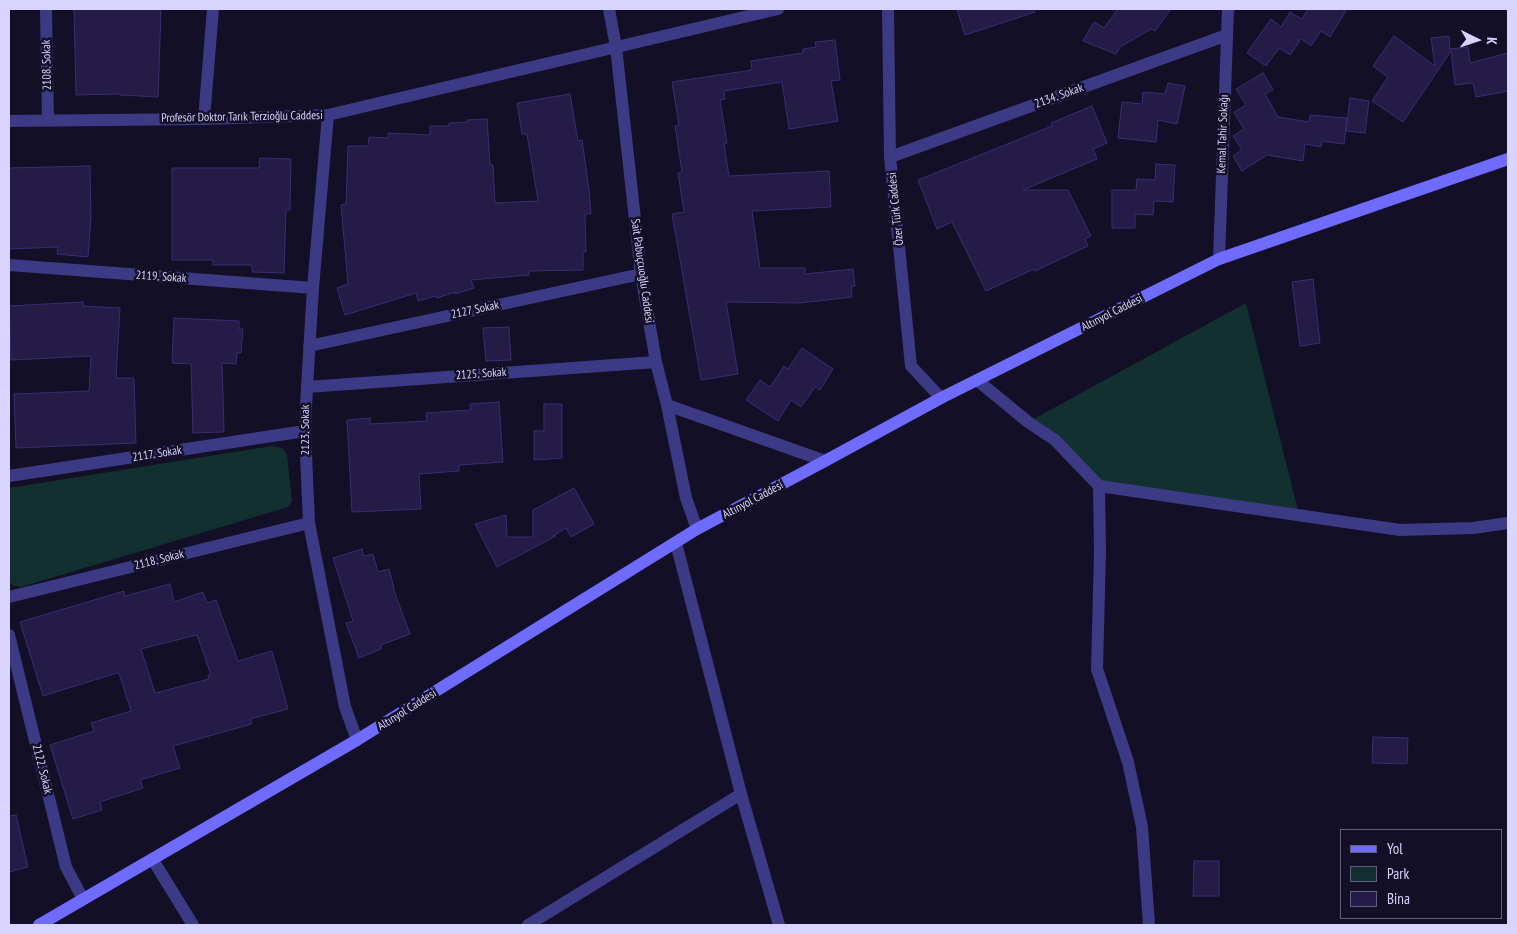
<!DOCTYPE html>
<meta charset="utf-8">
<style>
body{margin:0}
#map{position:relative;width:1517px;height:934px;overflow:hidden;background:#130f26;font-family:"PT Sans Narrow",sans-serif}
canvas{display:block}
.frame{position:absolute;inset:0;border:10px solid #d9d4ff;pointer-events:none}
.legend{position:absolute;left:1340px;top:829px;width:162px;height:90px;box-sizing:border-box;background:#130f26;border:1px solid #625e7d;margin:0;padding:6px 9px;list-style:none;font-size:15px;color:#d9d4ff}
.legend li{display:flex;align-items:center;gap:10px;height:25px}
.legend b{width:25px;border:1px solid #625e7d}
.north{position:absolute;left:1452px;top:15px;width:50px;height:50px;-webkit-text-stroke:4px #130f26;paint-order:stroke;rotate:94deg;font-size:14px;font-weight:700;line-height:20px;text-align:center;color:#d9d4ff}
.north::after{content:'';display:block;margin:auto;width:18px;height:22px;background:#d9d4ff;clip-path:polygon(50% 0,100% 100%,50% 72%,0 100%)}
</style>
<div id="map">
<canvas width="1517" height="934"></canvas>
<div class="frame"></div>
<ul class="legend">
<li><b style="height:6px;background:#6f6bff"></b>Yol</li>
<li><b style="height:14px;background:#12302f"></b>Park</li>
<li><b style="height:14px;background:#241b47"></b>Bina</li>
</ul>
<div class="north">K</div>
</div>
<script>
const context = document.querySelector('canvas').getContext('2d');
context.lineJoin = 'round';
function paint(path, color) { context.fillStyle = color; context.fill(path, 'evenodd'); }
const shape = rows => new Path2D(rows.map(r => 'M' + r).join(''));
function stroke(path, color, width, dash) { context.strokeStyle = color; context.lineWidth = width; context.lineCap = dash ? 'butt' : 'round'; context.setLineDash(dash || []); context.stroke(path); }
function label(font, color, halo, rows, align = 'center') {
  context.font = font + ' "PT Sans Narrow",sans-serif'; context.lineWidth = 5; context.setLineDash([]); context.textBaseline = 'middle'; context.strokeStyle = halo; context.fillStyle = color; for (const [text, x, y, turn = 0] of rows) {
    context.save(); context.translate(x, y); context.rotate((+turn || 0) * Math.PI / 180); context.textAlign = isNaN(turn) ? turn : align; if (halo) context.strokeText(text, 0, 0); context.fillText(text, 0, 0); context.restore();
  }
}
paint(shape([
 [1246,303,1299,514,1099,486,1028,422],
 [272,446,282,448,287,454,292,501,288,507,21,587,14,586,9,582,9,488]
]), '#12302f');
const building = shape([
 [74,9,161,9,158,97,120,95,120,94,76,95,74,9],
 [957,9,1034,9,1035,12,965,35,957,9],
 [1118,9,1171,9,1155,31,1151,29,1120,47,1116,54,1083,41,1094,22,1104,28,1118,9],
 [1308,9,1347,9,1330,37,1321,31,1311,46,1301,39,1290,55,1279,48,1266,66,1247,53,1271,19,1281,27,1290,12,1302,19,1308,9],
 [1394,36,1435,66,1431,38,1449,36,1450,49,1468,47,1470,63,1508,53,1508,91,1476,97,1473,83,1455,85,1451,51,1403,122,1372,101,1388,77,1373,66,1394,36],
 [835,40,840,80,831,81,838,121,789,129,782,82,724,91,725,99,720,100,727,143,724,144,729,176,829,171,831,207,752,211,760,268,805,268,805,274,853,269,855,286,851,287,852,297,800,303,726,302,738,374,701,380,672,214,684,212,678,173,682,172,675,126,679,125,672,82,752,70,751,61,803,53,803,49,816,47,815,42,835,40],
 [1263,73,1273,90,1265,94,1278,117,1309,122,1310,115,1347,118,1344,144,1322,141,1321,147,1305,144,1303,161,1267,155,1242,171,1233,156,1242,150,1233,136,1244,129,1234,112,1246,105,1236,89,1263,73],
 [1168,83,1185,86,1177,124,1158,120,1156,142,1118,138,1122,102,1142,104,1143,92,1165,94,1168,83],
 [570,94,578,141,582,140,589,189,591,214,585,214,586,252,583,252,583,270,529,271,529,275,471,280,474,288,455,294,455,292,437,298,436,296,418,301,416,293,345,315,337,288,348,284,341,205,346,204,348,146,368,146,369,137,388,138,388,133,430,135,430,126,449,126,449,123,468,122,467,120,487,119,490,165,493,165,495,203,538,201,527,134,522,134,517,103,570,94],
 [1350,98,1369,101,1365,133,1346,131,1350,98],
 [1092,106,1107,143,1093,149,1097,159,1023,190,1068,190,1091,236,1085,239,1088,246,1035,271,1034,269,986,291,952,222,937,229,918,180,1052,126,1051,123,1092,106],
 [260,158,291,159,290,210,286,210,284,273,252,272,252,265,213,265,213,260,172,260,172,168,259,168,260,158],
 [1156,164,1175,165,1173,202,1154,201,1153,215,1135,214,1135,228,1112,228,1112,190,1136,190,1137,179,1155,180,1156,164],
 [90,166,91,217,88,257,57,254,58,247,9,249,9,168,90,166],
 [1313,279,1320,343,1300,346,1292,282,1313,279],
 [83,302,83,306,120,308,116,378,134,378,136,443,16,448,14,394,89,391,91,356,11,360,9,306,83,302],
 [174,318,239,321,239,329,243,329,241,353,237,353,236,364,222,363,224,432,193,433,191,364,172,363,174,318],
 [509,327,511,360,486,361,483,328,509,327],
 [802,348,833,369,820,390,815,387,801,407,791,400,778,421,746,400,760,380,770,387,784,366,788,369,802,348],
 [499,402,503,462,459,465,459,471,419,474,421,509,352,512,347,420,370,418,370,424,427,421,426,413,471,410,470,404,499,402],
 [544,404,562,404,562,458,534,460,534,431,544,431,544,404],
 [574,488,594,524,571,537,566,528,553,536,556,536,497,567,475,524,506,515,507,537,533,537,533,510,574,488],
 [362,549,364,556,373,554,378,572,389,569,394,588,393,588,410,634,381,645,381,649,359,658,346,623,353,621,333,558,362,549],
 [170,584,174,602,203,592,207,603,216,600,238,661,272,651,288,709,250,719,252,724,173,746,180,768,140,780,143,788,100,802,102,810,73,819,50,745,94,731,91,723,131,711,119,673,117,673,43,696,20,622,124,591,125,596,170,584],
 [197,635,211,675,208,675,209,679,155,693,141,649,197,635],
 [1373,737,1408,738,1407,764,1372,763,1373,737],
 [16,815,28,867,9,872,9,816,16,815],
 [1194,861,1219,861,1219,896,1193,896,1194,861]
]);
paint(building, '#241b47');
stroke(building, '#3b2d73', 1);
stroke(shape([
 [46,9,48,121],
 [609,9,616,47,641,274,656,362,667,405,686,498,697,529],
 [888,9,890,157,911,366,941,398],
 [328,115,313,288,307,387,305,431,309,523,345,707,357,740],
 [204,119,213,9],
 [9,121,204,119,328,115,778,9],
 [890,157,1227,35],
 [1219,259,1228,9],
 [9,265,313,288],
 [309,346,641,274],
 [977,380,1028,422,1055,440,1099,486,1100,551,1097,669,1128,762,1142,827,1149,925],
 [307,387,656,362],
 [667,405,825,461],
 [9,476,305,431],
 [1099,486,1400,530,1473,528,1508,523],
 [676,543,741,794,779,925],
 [9,597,309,523],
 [9,635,66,867,83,899],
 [153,860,193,925],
 [528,925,741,794]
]), '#3d3a85', 12);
stroke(shape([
 [39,925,357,740,697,529,825,461,941,398,1219,259,1508,159]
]), '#6f6bff', 12);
label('12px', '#d9d4ff', '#130f26', [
 ["2108. Sokak",47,65,-91],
 ["2134. Sokak",1059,96,-20],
 ["Profesör Doktor Tarık Terzioğlu Caddesi",242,117,-1],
 ["Kemal Tahir Sokağı",1223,134,-88],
 ["Özer Türk Caddesi",896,209,-96],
 ["Sait Pabuçcuoğlu Caddesi",642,271,82],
 ["2119. Sokak",161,277,4],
 ["2127 Sokak",475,310,-12],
 ["Altınyol Caddesi",1112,313,-27],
 ["2125. Sokak",481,374,-4],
 ["2123. Sokak",306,430,-90],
 ["2117. Sokak",157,454,-9],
 ["Altınyol Caddesi",753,500,-28],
 ["2118. Sokak",159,560,-14],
 ["Altınyol Caddesi",407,710,-32],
 ["2122. Sokak",42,769,76]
]);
</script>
